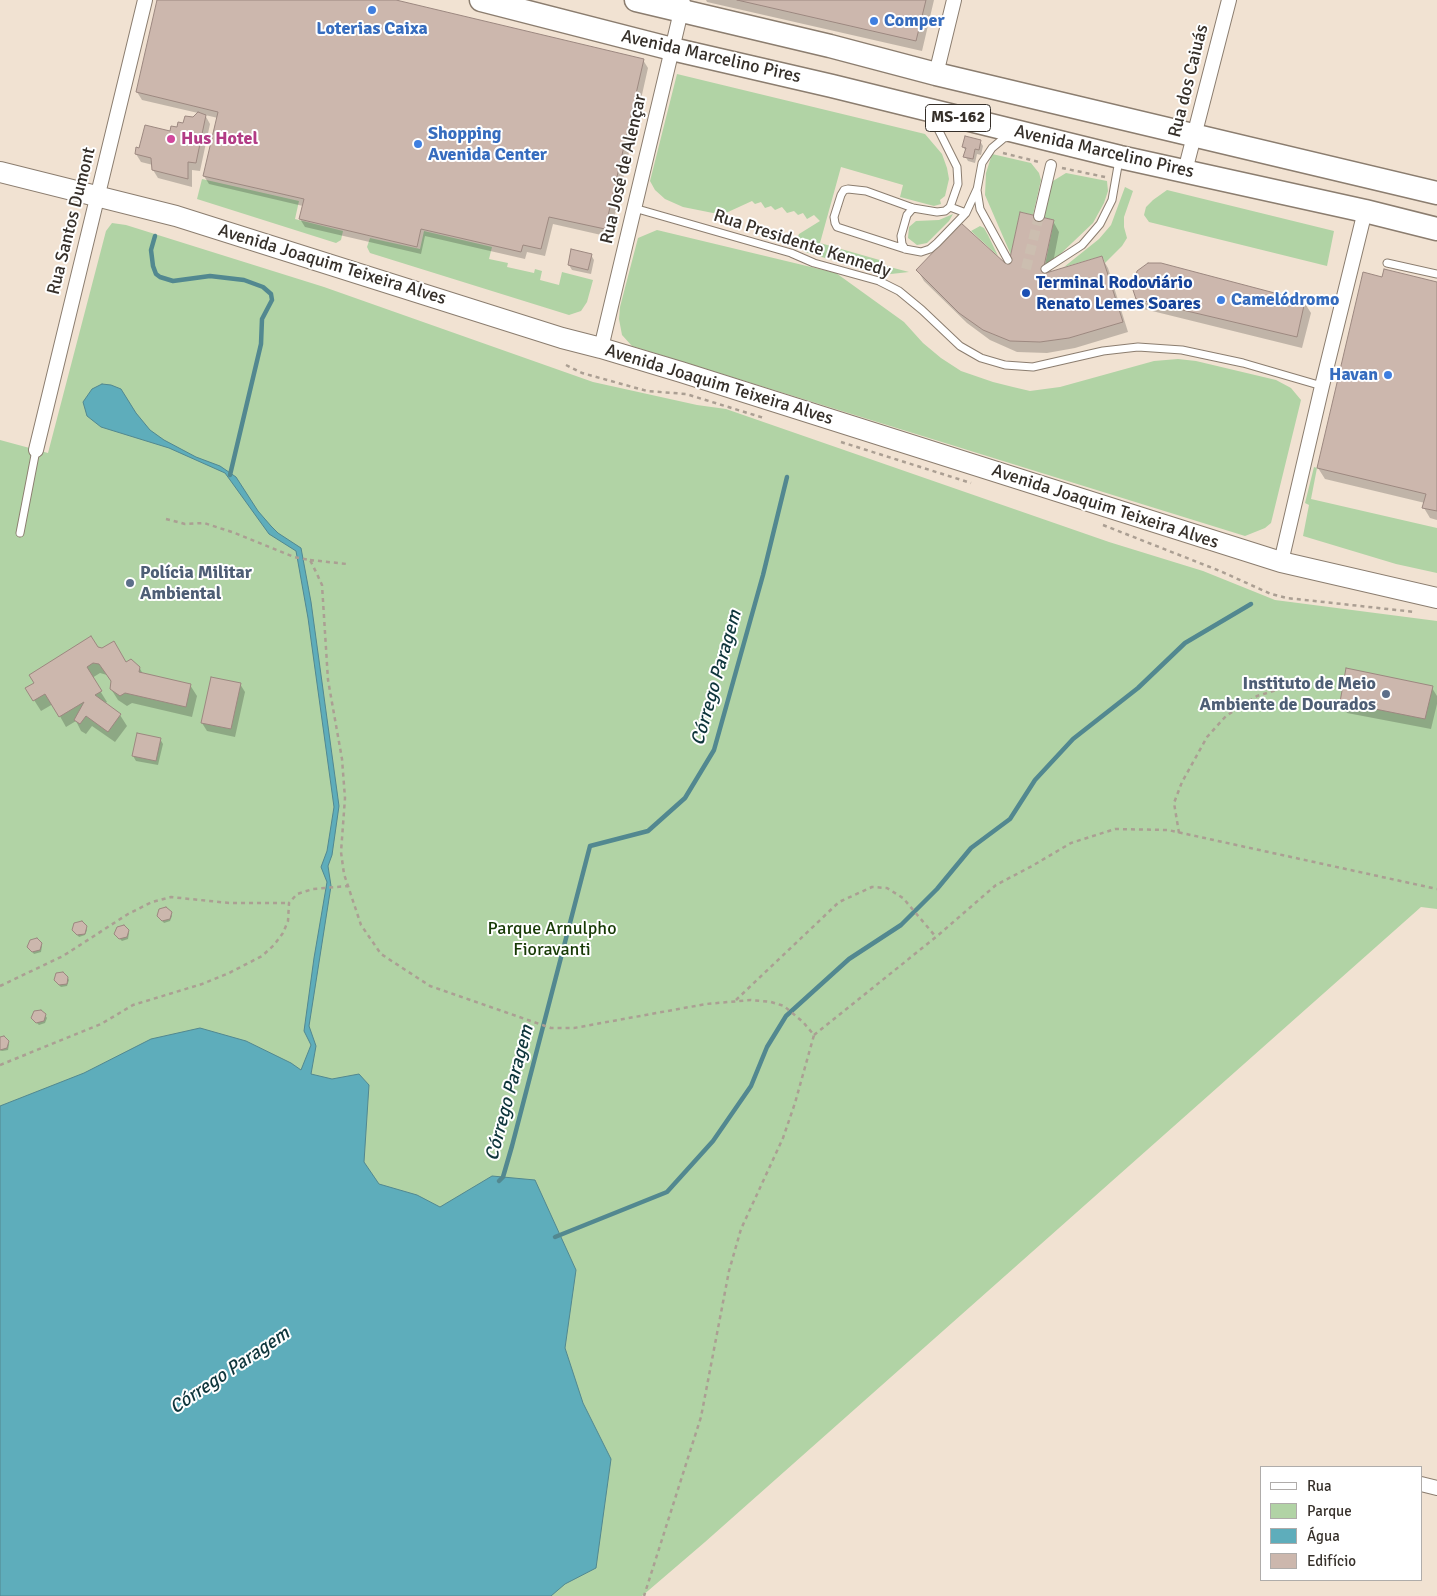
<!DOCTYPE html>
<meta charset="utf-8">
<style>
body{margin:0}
#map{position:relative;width:1437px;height:1596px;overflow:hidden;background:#f1e2d2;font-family:Signika,sans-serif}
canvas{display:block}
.legend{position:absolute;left:1260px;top:1466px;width:162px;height:115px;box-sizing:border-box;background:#fff;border:1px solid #afacaa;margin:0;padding:6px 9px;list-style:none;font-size:15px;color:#36302a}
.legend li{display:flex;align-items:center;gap:10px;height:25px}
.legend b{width:25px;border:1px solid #afacaa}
</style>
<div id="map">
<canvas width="1437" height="1596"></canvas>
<ul class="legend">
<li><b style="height:6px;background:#fff"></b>Rua</li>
<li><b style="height:14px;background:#b1d3a5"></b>Parque</li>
<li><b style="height:14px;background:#5eadbb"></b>Água</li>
<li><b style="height:14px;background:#ccb7ad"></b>Edifício</li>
</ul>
</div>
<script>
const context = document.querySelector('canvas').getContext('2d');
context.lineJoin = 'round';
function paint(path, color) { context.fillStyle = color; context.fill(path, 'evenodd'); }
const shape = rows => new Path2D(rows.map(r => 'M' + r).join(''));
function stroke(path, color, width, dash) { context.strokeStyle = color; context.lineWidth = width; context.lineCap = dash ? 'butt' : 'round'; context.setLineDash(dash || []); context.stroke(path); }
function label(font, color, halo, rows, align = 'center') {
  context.font = font + ' Signika,sans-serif'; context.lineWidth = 4; context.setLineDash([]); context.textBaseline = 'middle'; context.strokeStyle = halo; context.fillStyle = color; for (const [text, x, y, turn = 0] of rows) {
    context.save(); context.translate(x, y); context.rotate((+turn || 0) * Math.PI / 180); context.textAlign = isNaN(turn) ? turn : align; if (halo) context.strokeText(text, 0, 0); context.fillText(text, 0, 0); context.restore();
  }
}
paint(shape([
 [677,74,925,134,942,154,947,168,949,179,945,196,940,200,941,204,934,206,900,197,903,185,841,167,820,243,883,261,882,265,909,272,882,275,805,252,798,246,797,240,799,234,820,221,814,215,807,219,803,213,798,215,794,211,787,213,782,207,775,210,771,206,765,208,761,202,755,204,752,201,728,212,713,213,683,207,665,199,655,190,650,181],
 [992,154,1031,163,1039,173,1041,180,1033,215,1020,212,1011,255,985,195,986,173],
 [1066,173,1107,181,1108,191,1104,203,1093,223,1053,261,1045,265,1054,220,1044,218,1051,186,1053,181],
 [202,179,299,201,295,219,343,231,341,240,336,243,197,199],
 [1125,187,1133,191,1124,217,1124,227,1127,238,1122,246,1105,263,1102,256,1064,267,1099,239,1111,225],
 [1167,190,1334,231,1327,266,1149,222,1144,215,1146,207,1153,200],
 [953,214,949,221,927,243,917,245,908,238,909,227,916,221,939,220],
 [112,223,126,225,324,287,593,382,697,405,726,409,1109,542,1203,571,1275,600,1437,621,1437,909,1421,907,705,1542,642,1596,0,1596,0,440,48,453,106,231],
 [980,226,984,228,988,235,998,256,971,231],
 [657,230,836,273,904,322,923,343,941,358,961,371,993,382,1013,387,1030,391,1060,387,1154,361,1178,359,1196,361,1276,380,1291,388,1301,400,1271,523,1265,528,1245,536,632,346,622,335,619,319,620,307,638,238],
 [424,231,492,247,489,259,508,263,507,267,534,273,535,269,542,271,540,280,559,285,562,272,593,280,587,302,581,311,569,315,370,253,367,247,370,238,420,249],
 [1314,467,1317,468,1311,499,1437,528,1437,573,1396,564,1303,536,1309,505,1305,503]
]), '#b1d3a5');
const water = shape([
 [102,384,111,385,121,389,136,413,150,430,164,440,196,457,220,466,236,477,258,511,271,526,278,533,301,548,311,602,339,806,332,855,328,866,331,886,309,1026,316,1046,311,1074,332,1079,359,1074,369,1085,364,1162,379,1184,417,1195,440,1207,492,1176,535,1180,576,1270,565,1348,583,1403,611,1459,596,1568,565,1584,551,1596,0,1596,0,1106,84,1073,151,1039,200,1028,246,1041,291,1063,301,1070,311,1045,304,1031,314,958,327,882,321,867,327,851,334,807,308,618,296,551,269,534,225,473,169,448,101,427,87,416,83,402,92,389,102,384]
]);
paint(water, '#5eadbb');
stroke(water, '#528890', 1);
paint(shape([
 [159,0,391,0,643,60,648,68,610,237,553,224,545,256,527,252,525,259,425,236,421,254,305,227,300,219,303,206,209,184,204,176,218,118,205,115,210,124,200,171,192,170,192,187,158,178,153,170,153,165,141,162,136,154,193,119,198,113,142,100,137,92],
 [706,0,934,0,922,51,707,2],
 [980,141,983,146,981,155,977,154,975,163,968,161,965,156,966,151,963,147],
 [1053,221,1059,232,1051,273,1102,258,1108,268,1128,332,1075,348,1047,353,1017,352,990,340,967,323,924,281,918,271,1005,265],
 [591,255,594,260,591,274,572,270,569,265],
 [1383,278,1437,283,1437,520,1430,518,1424,508,1425,503,1325,479,1318,468],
 [1138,298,1304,302,1311,313,1302,348,1144,309],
 [97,648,126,664,139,667,143,674,190,685,197,696,192,717,132,703,127,706,118,700,111,689,112,683,107,675,100,673,92,678,107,702,104,704,120,715,127,726,115,742,92,726,86,734,81,731,76,721,66,727,53,704,41,711,27,689],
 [240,684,245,692,235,737,207,731,202,723],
 [1432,688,1437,696,1437,704,1431,729,1347,713,1341,702],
 [160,739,163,744,158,765,136,761,133,756],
 [171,913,172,916,170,921,164,923,160,918],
 [86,927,87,930,85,935,79,937,75,932],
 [128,931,129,933,128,939,122,941,117,936],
 [41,944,42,946,41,952,34,954,30,949],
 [67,977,69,980,67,986,61,987,56,982],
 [45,1015,47,1018,45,1023,39,1025,34,1020],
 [0,1038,8,1042,9,1044,8,1050,2,1051,0,1050]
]), '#0003');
stroke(shape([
 [155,236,151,250,153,266,156,274,160,277,173,281,210,276,244,280,263,287,271,294,272,300,262,319,261,344,230,475],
 [499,1181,503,1177,512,1146,590,846,648,831,685,798,714,750,763,575,787,477],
 [555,1237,667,1192,713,1141,751,1086,767,1047,786,1016,849,959,901,925,937,889,971,848,1010,819,1035,780,1073,739,1138,688,1185,643,1251,604]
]), '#528890', 4.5);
const building = shape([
 [157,0,396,0,644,59,605,229,549,217,541,249,523,245,521,252,421,229,417,247,299,219,304,199,203,176,218,112,136,92,157,0],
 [737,0,926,0,916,41,737,0],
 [198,112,206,115,196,163,188,162,188,179,152,170,151,158,135,154,136,147,139,148,145,125,170,131,171,126,177,127,178,122,183,123,185,116,193,117,198,112],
 [965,136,981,140,979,150,975,149,973,159,963,157,966,148,962,147,965,136],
 [1020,212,1054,220,1044,266,1046,273,1102,256,1123,322,1069,338,1040,342,1010,341,983,330,959,313,916,270,961,223,1005,263,1010,258,1020,212],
 [571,249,592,254,588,270,568,265,571,249],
 [1148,263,1161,263,1305,301,1297,337,1136,299,1133,290,1137,271,1148,263],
 [1384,269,1437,282,1437,511,1422,508,1426,494,1317,468,1363,272,1382,277,1384,269],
 [91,636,98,647,102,648,114,641,126,662,131,659,140,667,139,672,191,684,186,707,125,693,120,696,110,689,111,681,99,664,93,663,87,667,102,691,95,695,121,714,108,732,86,716,80,724,74,720,84,702,59,717,45,694,33,701,25,688,34,683,29,675,91,636],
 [1346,668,1433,686,1425,719,1340,702,1346,668],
 [211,677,241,683,231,729,201,723,211,677],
 [137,733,161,738,156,761,132,756,137,733],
 [166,907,172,912,170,919,162,921,157,916,159,909,166,907],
 [82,921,87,926,85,934,77,935,72,930,74,923,82,921],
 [124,925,129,930,127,937,119,939,114,934,117,927,124,925],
 [37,938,42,943,40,950,32,952,27,947,30,940,37,938],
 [63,972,68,977,67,984,59,985,54,980,56,973,63,972],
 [41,1010,46,1014,44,1021,36,1023,31,1018,34,1011,41,1010],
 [4,1036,9,1041,7,1048,0,1050,0,1037,4,1036]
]);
paint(building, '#ccb7ad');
stroke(building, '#9c8880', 1);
stroke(shape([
 [1026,269,1039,216]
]), '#ccbeb0', 10, [10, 5]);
const service = shape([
 [930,116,938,129,957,167,958,184,950,207,945,211,937,212,913,208,866,191,848,189,844,190,841,195,834,217,835,223,837,227,905,249,921,252,930,249,937,243,966,213,977,189],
 [950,207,966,213],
 [634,208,791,253,814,263,879,281,899,291,922,310,960,346,981,358,1005,365,1033,367,1103,351,1138,347,1182,350,1243,363,1322,386],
 [905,249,902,244,901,236,907,215,913,208],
 [1008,260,980,209,977,190,982,163,992,148,1004,138,1010,137],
 [1387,263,1437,274],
 [1045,269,1082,245,1100,224,1112,200,1119,160],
 [20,533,36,450]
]);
const pedestrian = shape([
 [1039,216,1051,165]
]);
const minor = shape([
 [936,74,954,0],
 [1185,171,1229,0],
 [601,348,683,3],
 [36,450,145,0],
 [1281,562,1322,386,1365,211],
 [1421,1484,1437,1488]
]);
const secondary = shape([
 [0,172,176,216,562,338,601,348,681,372,1281,562,1437,598]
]);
const primary = shape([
 [481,0,672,49,832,86,1120,157,1365,211,1437,229],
 [636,0,830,46,936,74,1437,193]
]);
stroke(service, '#8b7d6f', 9);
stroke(pedestrian, '#8b7d6f', 12);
stroke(minor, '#8b7d6f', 16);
stroke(secondary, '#8b7d6f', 22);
stroke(primary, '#8b7d6f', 25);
stroke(shape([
 [1003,153,1039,162],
 [1062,168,1105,177],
 [566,365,582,373,647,391,686,394,764,418],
 [841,442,971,483],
 [166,519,185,524,204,523,235,533,294,557,310,560,317,574,322,585,328,680,342,759,345,798,341,852,344,874,361,925,381,954,430,986,551,1028,574,1028,706,1004,751,1000,771,1002,784,1006,803,1022,814,1035,795,1103,783,1138,741,1229,729,1271,701,1417,644,1596],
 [1103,525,1220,571,1271,594,1287,598,1415,612],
 [310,560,347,564],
 [1179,833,1174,803,1182,782,1207,737,1226,716,1257,696,1309,680],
 [0,986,63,956,128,914,152,902,171,897,229,903,289,903],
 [736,1000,839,902,872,887,887,888,903,898,936,937],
 [814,1035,936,937,996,885,1032,866,1071,843,1115,829,1168,830,1437,889],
 [0,1065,101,1024,133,1005,202,984,229,973,262,956,274,945,283,933,288,921,289,903,297,894,313,889,348,886]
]), '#ab9f93', 2.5, [4, 4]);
stroke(service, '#fff', 7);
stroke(pedestrian, '#fff', 10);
stroke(minor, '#fff', 14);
stroke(secondary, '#fff', 20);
stroke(primary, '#fff', 22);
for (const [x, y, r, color] of [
 [372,10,5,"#3f7fe0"],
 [874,21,5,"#3f7fe0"],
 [171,139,5,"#d1479c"],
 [418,144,5,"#3f7fe0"],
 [1026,293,5,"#1a4fb4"],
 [1221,300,5,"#3f7fe0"],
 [1388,375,5,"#3f7fe0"],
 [130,583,5,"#5c6f8a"],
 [1386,694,5,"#5c6f8a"]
]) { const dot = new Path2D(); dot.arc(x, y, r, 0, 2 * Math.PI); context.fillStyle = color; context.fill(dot); stroke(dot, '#fff', 2); }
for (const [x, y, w] of [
 [958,118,65]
]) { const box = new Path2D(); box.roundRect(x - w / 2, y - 13.5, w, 27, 4); context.fillStyle = '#fff'; context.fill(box); stroke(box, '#36302a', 1); }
label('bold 16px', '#36302a', null, [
 ["MS-162",958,118]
]);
label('bold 18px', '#366cbe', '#fff', [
 ["Comper",884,21],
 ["Loterias Caixa",372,29,"center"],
 ["Shopping",428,134],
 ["Avenida Center",428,155],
 ["Camelódromo",1231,300],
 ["Havan",1378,375,"right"]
], 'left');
label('18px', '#36302a', '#fff', [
 ["Avenida Marcelino Pires",711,57,13],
 ["Rua dos Caiuás",1189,81,-76],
 ["Avenida Marcelino Pires",1104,152,13],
 ["Rua José de Alençar",624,169,-77],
 ["Rua Santos Dumont",72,221,-76],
 ["Rua Presidente Kennedy",802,244,18],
 ["Avenida Joaquim Teixeira Alves",332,265,17],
 ["Avenida Joaquim Teixeira Alves",719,385,17],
 ["Avenida Joaquim Teixeira Alves",1105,507,18]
]);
label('bold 18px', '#b23c85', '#fff', [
 ["Hus Hotel",181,139]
], 'left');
label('bold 18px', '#164399', '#fff', [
 ["Terminal Rodoviário",1036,283],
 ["Renato Lemes Soares",1036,304]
], 'left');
label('bold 18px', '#4e5e75', '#fff', [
 ["Polícia Militar",140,573],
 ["Ambiental",140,594],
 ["Instituto de Meio",1376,684,"right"],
 ["Ambiente de Dourados",1376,705,"right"]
], 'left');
label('18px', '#173a05', '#fff', [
 ["Parque Arnulpho",552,929],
 ["Fioravanti",552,950]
]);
label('italic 19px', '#0e353b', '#fff', [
 ["Córrego Paragem",717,678,-74],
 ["Córrego Paragem",510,1093,-75],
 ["Córrego Paragem",230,1371,-34]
]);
</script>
